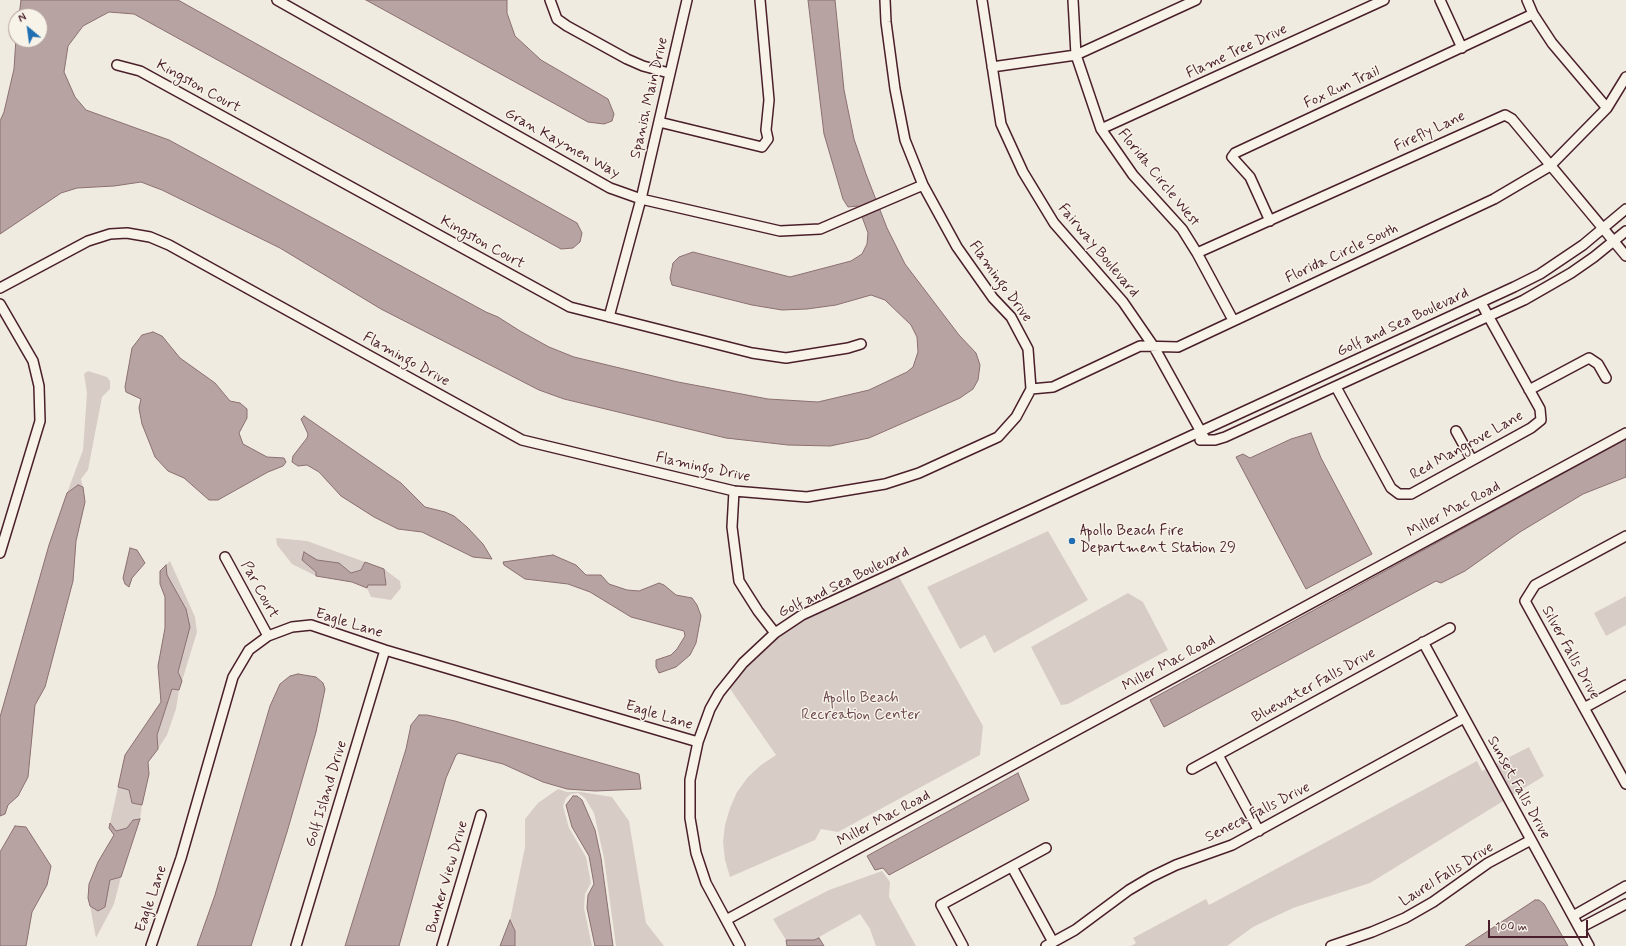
<!DOCTYPE html>
<style>
body{margin:0}
#map{position:relative;width:1626px;height:946px;overflow:hidden;background:#f0ebe0;font-family:Mynerve,sans-serif}
canvas{display:block}
.north{position:absolute;left:8px;top:8px;width:40px;height:40px;box-sizing:border-box;background:#f7f3e8;border:1px solid #b29e9c;border-radius:50%;rotate:331deg;font-size:11px;font-weight:700;line-height:16px;text-align:center;color:#4a1f2b}
.north::after{content:'';display:block;margin:auto;width:14px;height:18px;background:#1f6fb2;clip-path:polygon(50% 0,100% 100%,50% 72%,0 100%)}
.scale{position:absolute;left:1488px;top:920px;width:100px;height:18px;box-sizing:border-box;border:2px solid #4a1f2b;border-top:0;padding-left:5px;font-size:12px;line-height:14px;white-space:nowrap;color:#4a1f2b;-webkit-text-stroke:3px #f7f3e8;paint-order:stroke}
</style>
<div id="map">
<canvas width="1626" height="946"></canvas>
<div class="north">N</div>
<div class="scale">100 m</div>
</div>
<script>
const context = document.querySelector('canvas').getContext('2d');
context.lineJoin = 'round';
function paint(path, color) { context.fillStyle = color; context.fill(path, 'evenodd'); }
const shape = rows => new Path2D(rows.map(r => 'M' + r).join(''));
function stroke(path, color, width, dash) { context.strokeStyle = color; context.lineWidth = width; context.lineCap = dash ? 'butt' : 'round'; context.setLineDash(dash || []); context.stroke(path); }
function label(font, color, halo, rows, align = 'center') {
  context.font = font + ' Mynerve,sans-serif'; context.lineWidth = 3; context.setLineDash([]); context.textBaseline = 'middle'; context.strokeStyle = halo; context.fillStyle = color; for (const [text, x, y, turn = 0] of rows) {
    context.save(); context.translate(x, y); context.rotate((+turn || 0) * Math.PI / 180); context.textAlign = isNaN(turn) ? turn : align; if (halo) context.strokeText(text, 0, 0); context.fillText(text, 0, 0); context.restore();
  }
}
paint(shape([
 [88,371,107,377,110,381,110,389,102,397,88,470,81,479,83,487,78,485,67,493,83,450,87,393,84,374],
 [1048,531,1088,600,994,653,985,635,960,649,927,587],
 [276,538,307,541,365,562,361,570,351,573,339,563,302,560,317,572,316,576,292,564,277,545],
 [170,561,195,617,197,632,182,681,178,672,186,642,186,609,166,575,166,565],
 [384,569,400,581,401,588,391,600,371,597,367,588,368,585,386,579],
 [899,577,983,726,980,755,838,832,821,829,815,840,730,877,725,860,723,842,725,825,730,808,737,792,748,777,761,765,776,755,726,683,775,633],
 [1128,593,1143,602,1168,650,1068,704,1061,705,1031,647],
 [1626,596,1626,625,1606,636,1594,613],
 [172,689,179,690,176,709,167,735,158,749,157,735],
 [1529,747,1544,776,1370,883,1293,908,1253,927,1227,946,1131,946,1136,943,1133,938,1206,899,1209,905,1477,761,1482,771],
 [118,787,129,790,132,803,142,805,140,819,133,820,127,828,116,831,110,823],
 [558,789,567,792,581,792,612,797,629,821,646,923,664,946,616,946,604,858,594,813,585,798,578,793,571,794,566,798,563,806,569,828,586,857,591,883,585,894,584,908,592,946,515,946,515,931,510,920,525,847,525,819,538,803],
 [882,871,890,882,889,897,916,946,876,946,870,929,860,914,814,940,786,940,773,919,829,890],
 [121,877,114,904,96,938,90,906,98,911,110,880]
]), '#d8cdc6');
const water = shape([
 [21,0,178,0,577,223,582,233,580,242,573,248,561,249,134,14,109,12,83,26,68,46,64,72,75,97,86,110,169,140,486,312,498,317,520,331,549,347,574,357,678,382,768,399,818,402,869,390,907,372,913,367,918,352,917,337,911,325,885,300,871,295,836,305,807,309,782,310,752,305,672,285,670,278,673,263,679,257,693,252,790,277,851,261,862,254,867,244,868,233,858,206,848,207,843,199,824,134,808,0,835,0,844,90,854,139,866,174,887,228,905,264,959,335,976,353,980,365,978,380,973,389,960,398,869,438,830,446,788,445,726,438,564,399,539,390,381,309,280,248,162,190,141,182,114,186,77,188,61,193,0,234,0,121,4,112,14,69,16,38,16,40,40,40,40,16,19,16,21,0],
 [366,0,507,0,507,13,515,36,541,60,608,99,614,114,612,121,604,124,588,122,366,0],
 [153,332,162,336,180,358,215,383,230,401,240,403,247,409,247,418,239,433,243,444,267,457,284,458,286,462,283,466,268,472,218,500,209,500,184,478,168,471,155,457,150,444,142,424,139,408,141,399,126,392,125,387,132,348,142,335,153,332],
 [304,416,401,483,425,507,445,512,454,516,467,527,483,544,492,559,473,557,422,532,398,529,374,517,341,496,319,472,307,465,298,466,292,462,293,456,307,438,308,434,301,419,304,416],
 [1311,433,1321,458,1372,554,1306,589,1236,457,1243,454,1250,458,1291,439,1311,433],
 [1626,439,1626,477,1583,494,1520,532,1465,571,1441,583,1436,581,1164,727,1150,700,1626,439],
 [78,485,83,487,85,502,76,541,73,581,45,687,35,705,28,777,18,796,8,805,5,814,0,816,0,717,49,545,67,493,78,485],
 [130,548,137,550,145,563,132,578,129,587,125,584,123,578,130,548],
 [304,552,317,560,339,563,351,573,361,570,365,562,384,569,386,585,368,585,367,588,352,582,316,576,316,572,302,560,304,552],
 [553,555,576,565,586,575,601,575,609,584,627,590,639,591,659,583,664,585,676,595,692,598,697,605,701,616,696,643,690,655,676,667,659,673,656,667,656,660,671,655,677,649,685,636,684,631,631,617,590,592,568,584,525,579,504,565,503,562,553,555],
 [166,565,167,575,186,609,190,627,178,672,182,681,179,690,172,689,157,735,158,749,148,762,149,774,142,805,132,803,129,790,118,787,125,755,161,702,158,666,165,628,165,597,160,584,160,571,166,565],
 [298,674,316,677,323,683,325,689,316,732,287,832,251,946,197,946,215,895,270,706,280,684,290,676,298,674],
 [419,715,427,715,455,721,639,774,641,789,595,791,567,789,543,782,503,764,459,753,456,755,446,778,399,946,345,946,406,749,411,725,419,715],
 [1018,773,1029,800,889,875,883,868,875,870,867,856,1018,773],
 [573,796,577,796,582,800,595,830,601,858,613,946,595,946,587,908,588,895,594,884,589,856,572,827,566,805,573,796],
 [140,819,121,877,110,880,105,907,98,911,90,906,88,898,89,884,98,862,114,835,109,828,110,823,116,831,127,828,133,820,140,819],
 [15,826,26,827,51,866,47,885,32,912,26,946,0,946,0,852,15,826],
 [1535,900,1539,900,1544,904,1568,946,1465,946,1535,900],
 [510,920,515,931,515,946,500,946,510,920],
 [819,938,824,946,787,946,786,940,814,940,819,938]
]);
paint(water, '#b7a4a2');
stroke(water, '#8b6f72', 1);
const minor = shape([
 [277,0,610,188,641,199,780,231,820,229,923,185],
 [550,0,557,19,567,26,627,59,643,66,669,73],
 [982,0,1001,124,1023,172,1054,223,1123,302,1154,347,1205,439],
 [1073,0,1076,55,1101,129,1133,175,1182,229,1197,253,1233,320],
 [1440,0,1462,48],
 [1527,0,1533,14,1552,43,1607,108],
 [117,65,140,71,570,307,752,353,786,358,848,348,861,344],
 [992,67,1076,55,1196,0],
 [659,122,762,147,768,139,766,130,769,100,760,0],
 [1101,129,1384,0],
 [1270,221,1250,177,1232,157,1235,153,1533,14],
 [1197,253,1505,115,1512,119,1626,256],
 [0,288,88,241,110,234,127,233,150,237,169,245,522,440,734,491,807,497,885,484,919,473,998,437,1016,417,1031,389,1028,349,1011,317,993,298,957,247,923,185,905,140,895,89,886,22,885,0],
 [0,304,33,361,39,386,40,421,0,553],
 [609,317,641,199,687,0],
 [1336,387,1391,488,1399,494,1411,494,1531,428,1541,420,1540,409,1481,303],
 [1031,389,1053,387,1140,346,1178,347,1494,199,1550,166,1607,108,1626,77],
 [1529,390,1589,358,1598,364,1606,378],
 [1456,431,1472,460],
 [1200,440,1215,440,1225,437,1524,300,1571,273,1594,257,1626,231],
 [734,491,732,527,739,581,758,611,775,633],
 [1626,536,1535,585,1525,601,1626,784],
 [225,557,268,636],
 [1423,642,1589,946],
 [1584,708,1626,685],
 [1218,755,1259,831],
 [1192,769,1450,628],
 [1012,867,1053,942],
 [1573,916,1626,886],
 [726,920,1626,433],
 [1580,928,1626,904],
 [151,946,181,858,233,677,249,650,268,636,292,627,311,625,385,650,698,742],
 [296,946,385,650],
 [442,946,481,815],
 [740,946,706,883,696,853,690,818,690,780,698,742,710,709,719,693,743,663,775,633,802,615,1514,287,1540,274,1583,245,1626,209],
 [963,946,941,905,1046,848],
 [1046,946,1075,930,1129,890,1151,877,1176,865,1232,845,1464,718],
 [1331,946,1372,932,1405,918,1433,902,1488,863,1531,840]
]);
stroke(minor, '#4a1f2b', 12);
stroke(minor, '#f7f3e8', 9);
for (const [x, y, r, color] of [
 [1072,541,4,"#1f6fb2"]
]) { const dot = new Path2D(); dot.arc(x, y, r, 0, 2 * Math.PI); context.fillStyle = color; context.fill(dot); stroke(dot, '#f7f3e8', 1.5); }
label('15px', '#4a1f2b', '#f7f3e8', [
 ["Flame Tree Drive",1237,52,-25],
 ["Kingston Court",198,87,29],
 ["Fox Run Trail",1342,88,-25],
 ["Spanish Main Drive",650,98,-77],
 ["Firefly Lane",1430,132,-25],
 ["Gran Kaymen Way",562,144,29],
 ["Florida Circle West",1158,178,51],
 ["Kingston Court",482,243,29],
 ["Fairway Boulevard",1098,251,50],
 ["Florida Circle South",1342,254,-25],
 ["Flamingo Drive",1000,282,54],
 ["Golf and Sea Boulevard",1403,323,-25],
 ["Flamingo Drive",406,360,29],
 ["Red Mangrove Lane",1467,446,-29],
 ["Flamingo Drive",703,468,12],
 ["Miller Mac Road",1454,510,-28],
 ["Golf and Sea Boulevard",844,583,-26],
 ["Par Court",259,590,61],
 ["Eagle Lane",349,624,17],
 ["Silver Falls Drive",1570,653,61],
 ["Miller Mac Road",1169,664,-28],
 ["Bluewater Falls Drive",1314,686,-29],
 ["Eagle Lane",659,716,17],
 ["Sunset Falls Drive",1518,788,61],
 ["Golf Island Drive",327,794,-73],
 ["Seneca Falls Drive",1258,813,-27],
 ["Miller Mac Road",884,819,-28],
 ["Laurel Falls Drive",1447,875,-32],
 ["Bunker View Drive",448,877,-74],
 ["Eagle Lane",152,899,-71]
]);
label('15px', '#4a1f2b', '#f7f3e8', [
 ["Apollo Beach Fire",1080,532],
 ["Department Station 29",1080,549]
], 'left');
label('15px', '#6e4a52', '#f7f3e8', [
 ["Apollo Beach",861,699],
 ["Recreation Center",861,716]
]);
</script>
